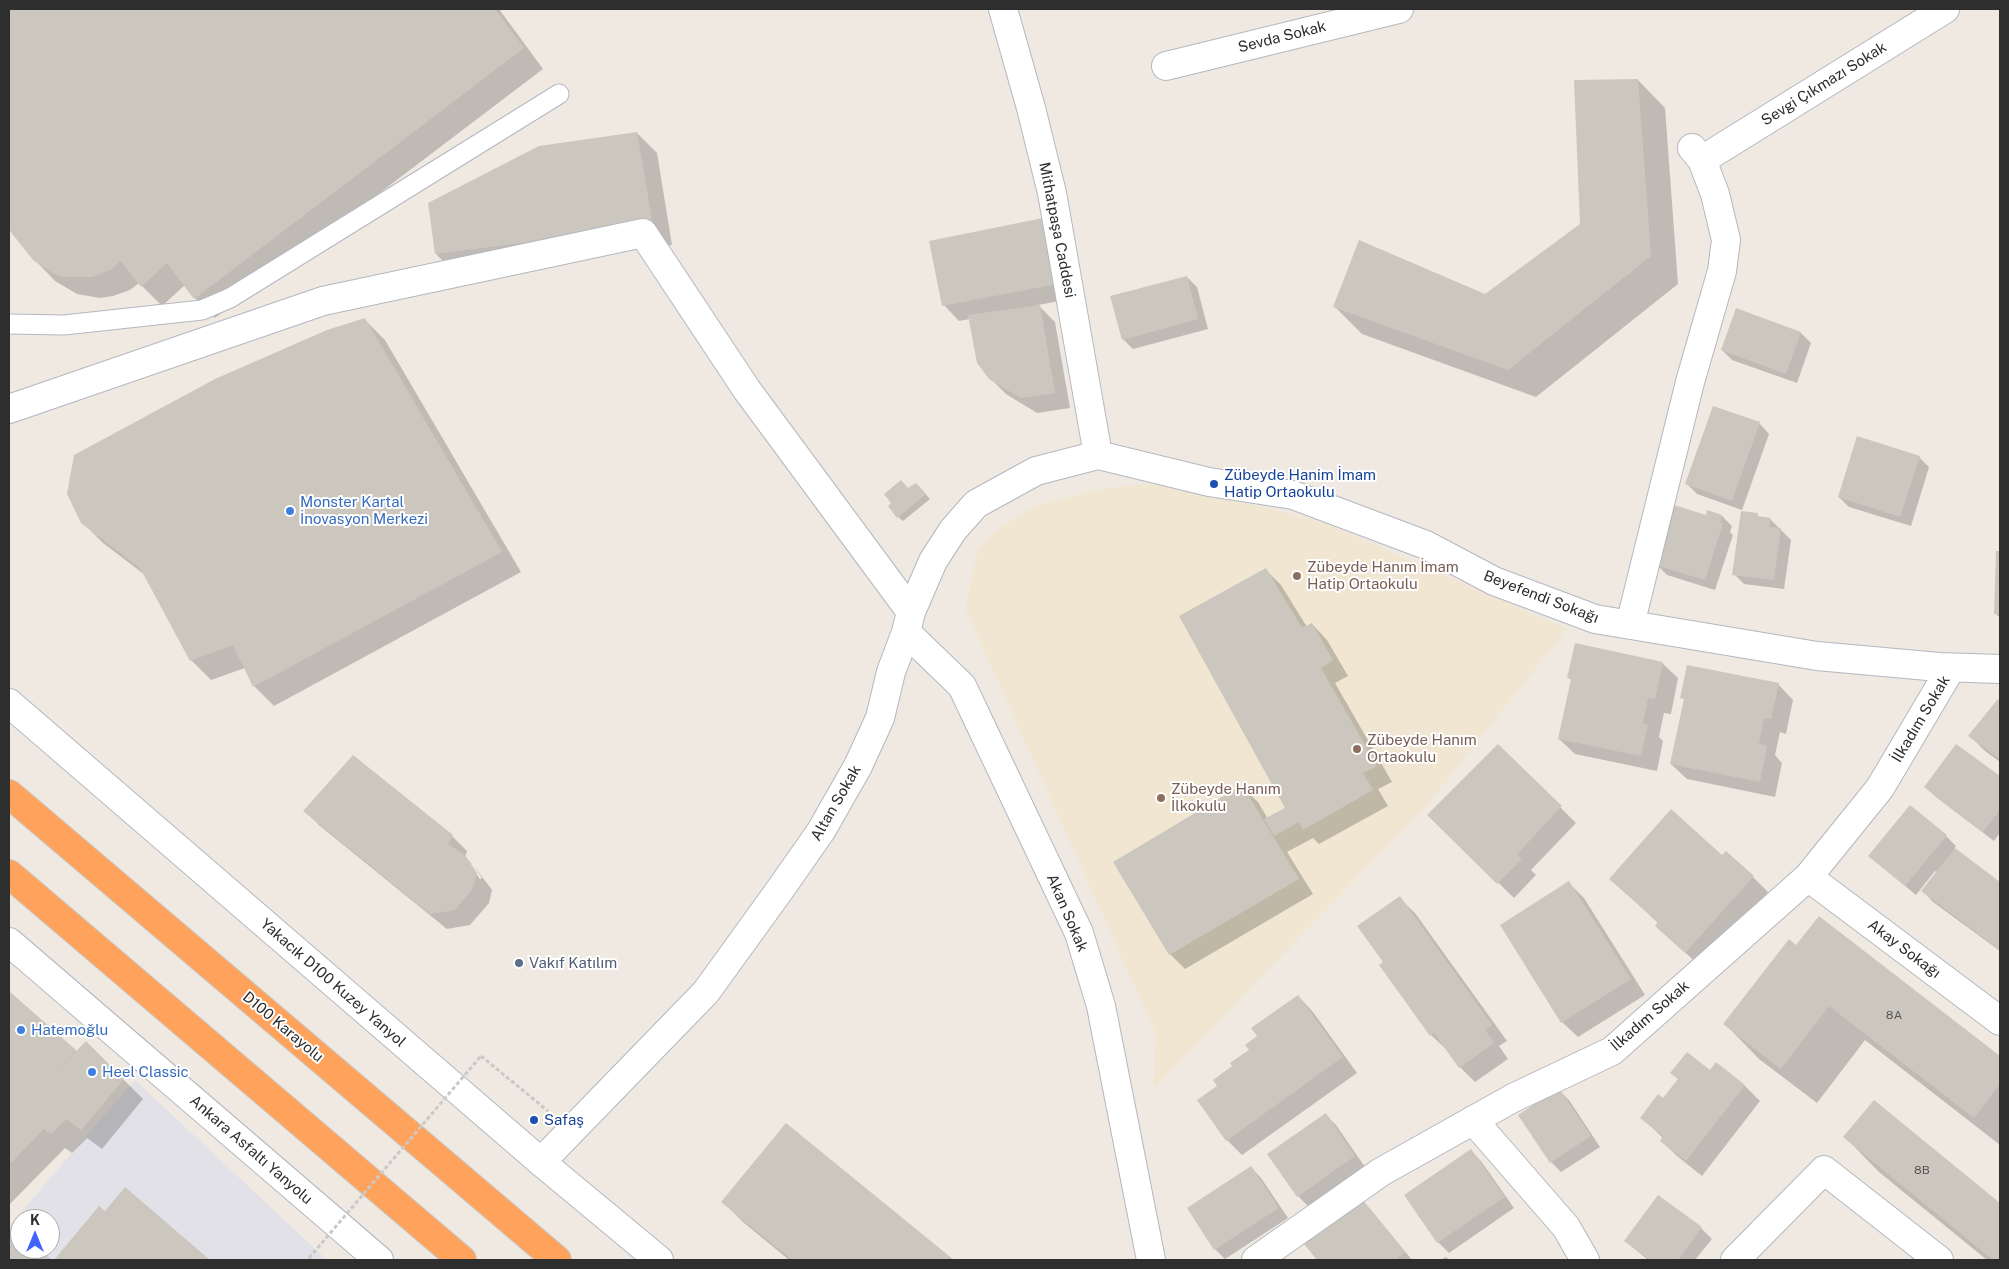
<!DOCTYPE html>
<meta charset="utf-8">
<style>
body{margin:0}
#map{position:relative;width:2009px;height:1269px;overflow:hidden;background:#efe9e1;font-family:"Public Sans",sans-serif}
canvas{display:block}
.frame{position:absolute;inset:0;border:10px solid #2e2e2e;pointer-events:none}
.north{position:absolute;left:10px;top:1209px;width:50px;height:50px;box-sizing:border-box;background:#fff;border:1px solid #ababab;border-radius:50%;rotate:0deg;font-size:14px;font-weight:700;line-height:20px;text-align:center;color:#2e2e2e}
.north::after{content:'';display:block;margin:auto;width:18px;height:22px;background:#4264fb;clip-path:polygon(50% 0,100% 100%,50% 72%,0 100%)}
</style>
<div id="map">
<canvas width="2009" height="1269"></canvas>
<div class="frame"></div>
<div class="north">K</div>
</div>
<script>
const context = document.querySelector('canvas').getContext('2d');
context.lineJoin = 'round';
function paint(path, color) { context.fillStyle = color; context.fill(path, 'evenodd'); }
const shape = rows => new Path2D(rows.map(r => 'M' + r).join(''));
function stroke(path, color, width, dash) { context.strokeStyle = color; context.lineWidth = width; context.lineCap = dash ? 'butt' : 'round'; context.setLineDash(dash || []); context.stroke(path); }
function label(font, color, halo, rows, align = 'center') {
  context.font = font + ' "Public Sans",sans-serif'; context.lineWidth = 4; context.setLineDash([]); context.textBaseline = 'middle'; context.strokeStyle = halo; context.fillStyle = color; for (const [text, x, y, turn = 0] of rows) {
    context.save(); context.translate(x, y); context.rotate((+turn || 0) * Math.PI / 180); context.textAlign = isNaN(turn) ? turn : align; if (halo) context.strokeText(text, 0, 0); context.fillText(text, 0, 0); context.restore();
  }
}
paint(shape([
 [135,1080,327,1260,9,1260,9,1226],
 [20,1219,50,1219,50,1249,20,1249]
]), '#e3e1e8');
paint(shape([
 [1143,484,1187,488,1325,523,1567,629,1428,804,1153,1089,1156,1034,965,608,978,550,995,531,1037,505,1103,489]
]), '#f0e6d1');
paint(shape([
 [9,9,499,9,543,69,215,318,195,298,185,285,162,306,139,283,130,290,113,296,100,298,77,294,55,281,35,260,9,228],
 [1638,80,1665,108,1678,284,1536,397,1362,334,1335,307,1485,295,1582,225],
 [637,133,657,153,672,245,456,274,436,254],
 [1048,218,1076,298,1038,305,1055,322,1070,408,1037,413,1006,394,990,378,970,319,959,321,944,305],
 [1187,277,1197,287,1208,329,1133,349,1123,339],
 [1737,310,1801,333,1811,343,1797,383,1732,360,1722,350],
 [365,320,385,340,521,572,274,706,254,686,245,668,211,680,191,660,145,575,103,543,82,522],
 [1759,423,1769,434,1742,510,1697,494,1687,484],
 [1919,457,1929,467,1911,526,1849,507,1839,497],
 [921,489,930,499,903,521,898,517],
 [1708,512,1722,516,1732,526,1730,532,1733,535,1715,590,1667,575,1656,564,1706,517],
 [1757,515,1761,518,1770,519,1791,540,1784,589,1744,584,1734,574],
 [1997,553,2000,553,2000,618,1996,614],
 [1266,570,1281,585,1307,627,1312,624,1327,640,1348,676,1335,683,1392,782,1378,789,1388,806,1319,844,1313,838,1287,852,1313,894,1185,969,1170,954,1242,787,1258,802,1268,819,1287,808],
 [1662,663,1678,678,1671,714,1664,713,1659,737,1663,741,1657,771,1575,754,1559,739,1572,681,1569,678],
 [1778,684,1793,700,1786,734,1780,732,1775,755,1782,763,1775,797,1687,779,1671,764,1685,700,1681,697],
 [1998,701,2000,701,2000,762,1985,751,1969,735],
 [1498,745,1576,823,1531,870,1536,875,1514,898,1429,815],
 [1957,745,2000,778,2000,833,1994,841,1936,797,1925,787],
 [305,811,452,836,467,851,465,857,472,864,469,864,480,879,482,878,474,866,492,890,489,903,470,925,447,929,320,826],
 [1946,836,1956,846,1954,849,2000,884,2000,951,1933,902,1923,891,1937,873,1935,871,1916,895,1869,856],
 [1722,857,1753,877,1768,892,1701,967,1656,926,1658,923,1611,879],
 [1569,883,1584,898,1645,995,1578,1037,1562,1022],
 [1399,898,1415,913,1507,1041,1499,1046,1508,1059,1475,1082,1460,1067,1447,1050,1431,1035,1381,965,1385,963],
 [1819,918,2000,1057,2000,1145,1865,1040,1817,1103,1759,1059,1725,1024,1796,947],
 [9,993,77,1052,123,1079,143,1099,102,1149,87,1138,72,1153,65,1148,9,1205],
 [1298,996,1313,1012,1357,1073,1242,1155,1227,1140,1219,1086,1250,1050,1259,1036],
 [1716,1064,1745,1086,1760,1101,1702,1176,1677,1156,1661,1141,1663,1138,1641,1117,1664,1100,1679,1080,1672,1073,1710,1072],
 [1559,1090,1569,1100,1600,1147,1561,1172,1551,1162],
 [1874,1101,2000,1204,2000,1260,1987,1260,1879,1172,1845,1137],
 [1326,1115,1336,1125,1365,1167,1308,1206,1298,1196],
 [786,1125,952,1260,789,1260,743,1222,723,1202],
 [1471,1151,1481,1161,1514,1208,1449,1253,1438,1242,1406,1195],
 [1251,1167,1261,1178,1288,1218,1225,1259,1215,1249],
 [126,1189,208,1260,55,1260,100,1208,105,1213],
 [1658,1197,1701,1228,1712,1239,1695,1260,1648,1260,1625,1241],
 [1361,1199,1371,1210,1412,1260,1319,1260,1306,1244],
 [12,1229,20,1236,20,1249,36,1249,50,1260,9,1260,9,1232],
 [1446,1257,1450,1260,1440,1260]
]), '#0003');
paint(shape([
 [9,9,495,9,524,48,194,299,167,263,141,287,121,261,110,270,92,277,67,277,56,275,34,261,9,230],
 [1638,79,1651,256,1508,370,1333,307,1359,240,1485,294,1580,224,1574,80],
 [637,132,653,226,435,254,428,203,539,146],
 [1048,217,1062,283,942,306,929,241],
 [1187,276,1198,319,1122,340,1110,296],
 [1040,305,1055,393,1021,398,989,379,977,363,968,315],
 [1736,308,1801,332,1786,374,1721,350],
 [365,318,502,552,253,687,233,645,190,661,140,568,81,523,67,494,74,455,215,379,327,330],
 [1713,406,1760,422,1732,501,1685,484],
 [1857,436,1920,456,1900,517,1838,497],
 [901,480,908,488,916,483,926,494,897,518,888,506,891,503,884,494],
 [1674,505,1706,515,1707,510,1722,515,1720,522,1723,523,1705,580,1655,565],
 [1741,511,1758,513,1758,516,1771,518,1769,527,1781,528,1774,580,1732,575],
 [1996,551,2000,551,2000,614,1994,614],
 [1266,568,1302,628,1312,623,1333,660,1321,668,1377,766,1363,773,1373,790,1303,830,1299,822,1274,836,1264,819,1285,808,1179,616],
 [1575,643,1663,662,1655,699,1648,698,1643,723,1648,725,1641,756,1558,739,1571,679,1567,678],
 [1687,665,1779,683,1771,719,1764,718,1759,744,1767,746,1760,782,1670,764,1684,699,1680,698],
 [2000,699,2000,759,1968,736,1997,700],
 [1498,744,1562,806,1517,854,1522,859,1497,884,1427,815],
 [1956,744,2000,776,2000,810,1983,832,1924,787],
 [353,755,453,835,448,844,465,855,477,873,473,888,455,910,430,914,303,811],
 [1242,785,1299,879,1169,955,1113,862],
 [1910,805,1947,835,1905,886,1868,856],
 [1671,809,1722,855,1726,851,1754,876,1685,953,1655,926,1658,922,1609,879],
 [1955,848,2000,882,2000,950,1921,891],
 [1569,881,1631,979,1561,1023,1500,925],
 [1400,896,1492,1025,1485,1030,1494,1043,1459,1068,1434,1033,1430,1036,1379,965,1383,962,1357,926],
 [1819,916,2000,1056,2000,1084,1974,1118,1829,1006,1781,1069,1723,1024,1789,939,1796,945],
 [9,991,76,1050,50,1078,86,1041,124,1079,81,1130,66,1119,51,1134,44,1129,9,1165],
 [1298,995,1343,1057,1226,1141,1197,1100,1217,1086,1213,1080,1232,1066,1230,1063,1249,1050,1245,1045,1257,1036,1251,1028],
 [1687,1052,1710,1070,1716,1062,1745,1085,1686,1161,1660,1141,1663,1136,1640,1118,1658,1094,1663,1098,1678,1079,1670,1073],
 [1559,1088,1591,1136,1550,1163,1518,1115],
 [1874,1100,2000,1203,2000,1260,1993,1260,1843,1137],
 [1326,1113,1355,1156,1297,1197,1267,1154],
 [786,1123,954,1260,792,1260,721,1202],
 [1471,1149,1505,1197,1437,1243,1404,1195],
 [1251,1166,1279,1208,1214,1250,1187,1208],
 [125,1187,210,1260,54,1260,99,1206,105,1211],
 [1658,1195,1702,1227,1678,1260,1650,1260,1624,1241],
 [1361,1198,1405,1252,1394,1260,1317,1260,1304,1244],
 [12,1227,20,1234,20,1249,38,1249,52,1260,9,1260,9,1231]
]), '#cbc7bf');
const lane = shape([
 [9,324,64,325,202,310,230,298,559,94]
]);
const street = shape([
 [1166,66,1399,9],
 [1702,160,1945,9],
 [9,409,323,301,643,233,747,390,911,612],
 [1630,625,1690,382,1722,271,1726,240,1715,194,1702,160,1692,148],
 [906,632,962,686,1079,933,1101,1006,1151,1260],
 [1808,877,2000,1021],
 [1473,1120,1566,1227,1585,1260],
 [541,1162,706,992,779,891,821,831,858,766,880,718,891,672,906,632,911,612,933,561,953,530,976,504,1036,471,1098,455,1209,482,1293,495,1426,545,1494,581,1595,619,1817,656,1939,667,2000,669],
 [1256,1260,1381,1172,1513,1098,1612,1051,1808,877,1880,788,1951,668],
 [1735,1260,1824,1170,1939,1260]
]);
const secondary = shape([
 [1003,9,1031,108,1052,193,1098,455],
 [9,703,541,1162,659,1260],
 [9,942,379,1260]
]);
const highway = shape([
 [9,794,557,1260],
 [9,874,462,1260]
]);
stroke(lane, '#b4b7c1', 21);
stroke(street, '#b4b7c1', 30);
stroke(secondary, '#b4b7c1', 30);
stroke(highway, '#c9c9c9', 30);
stroke(shape([
 [481,1056,548,1111],
 [309,1258,311,1260]
]), '#c9c9c9', 3, [4, 2.5]);
stroke(lane, '#fff', 19);
stroke(street, '#fff', 28);
stroke(secondary, '#fff', 28);
stroke(highway, '#ffa35c', 28);
stroke(shape([
 [309,1258,481,1056]
]), '#c9c9c9', 3, [4, 2.5]);
for (const [x, y, r, color] of [
 [1214,484,5,"#1a4fb4"],
 [290,511,5,"#3f7fe0"],
 [1297,576,5,"#8d6e63"],
 [1357,749,5,"#8d6e63"],
 [1161,798,5,"#8d6e63"],
 [519,963,5,"#5c6f8a"],
 [21,1030,5,"#3f7fe0"],
 [92,1072,5,"#3f7fe0"],
 [534,1120,5,"#1a4fb4"]
]) { const dot = new Path2D(); dot.arc(x, y, r, 0, 2 * Math.PI); context.fillStyle = color; context.fill(dot); stroke(dot, '#fff', 2); }
label('12px', '#555452', null, [
 ["8A",1894,1015],
 ["8B",1922,1170]
]);
label('15px', '#2e2e2e', '#fff', [
 ["Sevda Sokak",1282,37,-14],
 ["Sevgi Çıkmazı Sokak",1824,84,-32],
 ["Mithatpaşa Caddesi",1057,230,79],
 ["Beyefendi Sokağı",1541,597,21],
 ["İlkadım Sokak",1921,719,-59],
 ["Altan Sokak",836,803,-60],
 ["Akan Sokak",1067,913,67],
 ["Akay Sokağı",1904,949,37],
 ["Yakacık D100 Kuzey Yanyol",333,983,41],
 ["İlkadım Sokak",1650,1016,-41],
 ["D100 Karayolu",283,1027,40],
 ["Ankara Asfaltı Yanyolu",251,1150,41]
]);
label('15px', '#164399', '#fff', [
 ["Zübeyde Hanim İmam",1224,475],
 ["Hati̇p Ortaokulu",1224,492],
 ["Safaş",544,1120]
], 'left');
label('15px', '#366cbe', '#fff', [
 ["Monster Kartal",300,502],
 ["İnovasyon Merkezi",300,519],
 ["Hatemoğlu",31,1030],
 ["Heel Classic",102,1072]
], 'left');
label('15px', '#785e54', '#fff', [
 ["Zübeyde Hanım İmam",1307,567],
 ["Hatip Ortaokulu",1307,584],
 ["Zübeyde Hanım",1367,740],
 ["Ortaokulu",1367,757],
 ["Zübeyde Hanım",1171,789],
 ["İlkokulu",1171,806]
], 'left');
label('15px', '#4e5e75', '#fff', [
 ["Vakıf Katılım",529,963]
], 'left');
</script>
